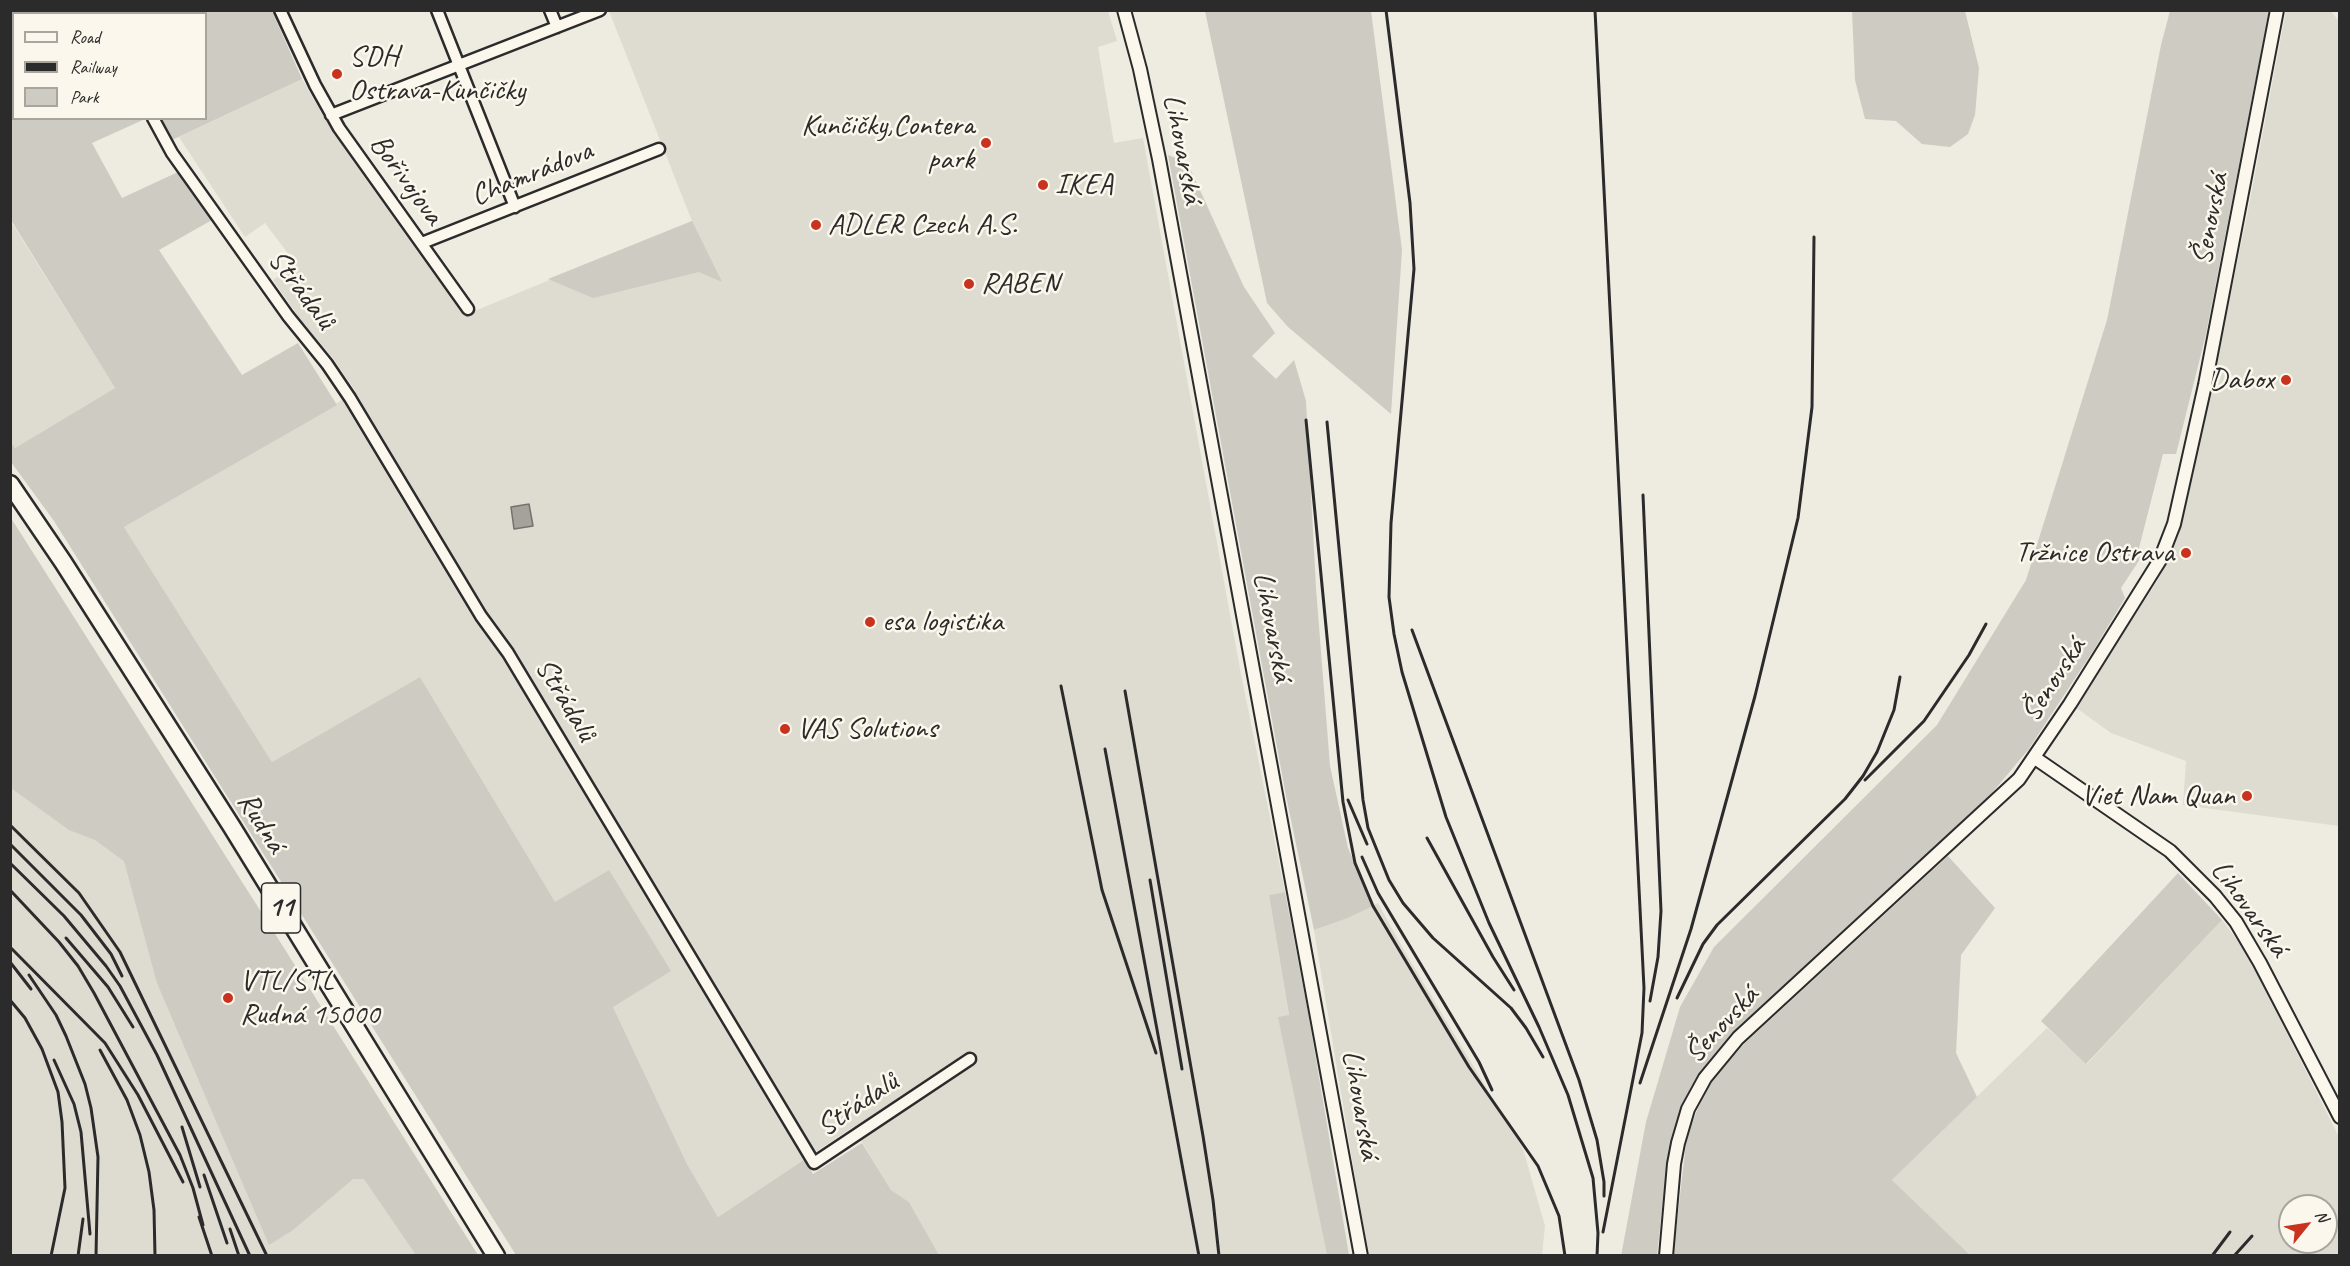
<!DOCTYPE html>
<meta charset="utf-8">
<style>
body{margin:0}
#map{position:relative;width:2350px;height:1266px;overflow:hidden;background:#eeebe0;font-family:Caveat,sans-serif}
canvas{display:block}
.frame{position:absolute;inset:0;border:12px solid #2b2b2b;pointer-events:none}
.legend{position:absolute;left:12px;top:12px;width:195px;height:108px;box-sizing:border-box;background:#fbf7ec;border:2px solid #a8a59f;margin:0;padding:8px 10px;list-style:none;font-size:18px;color:#2b2b2b}
.legend li{display:flex;align-items:center;gap:12px;height:30px}
.legend b{width:30px;border:2px solid #a8a59f}
.north{position:absolute;left:2278px;top:1194px;width:60px;height:60px;box-sizing:border-box;background:#fbf7ec;border:2px solid #a8a59f;border-radius:50%;rotate:60deg;font-size:16px;font-weight:700;line-height:24px;text-align:center;color:#2b2b2b}
.north::after{content:'';display:block;margin:auto;width:21px;height:27px;background:#c8321e;clip-path:polygon(50% 0,100% 100%,50% 72%,0 100%)}
</style>
<div id="map">
<canvas width="2350" height="1266"></canvas>
<div class="frame"></div>
<ul class="legend">
<li><b style="height:8px;background:#fbf7ec"></b>Road</li>
<li><b style="height:8px;background:#2b2b2b"></b>Railway</li>
<li><b style="height:16px;background:#cecbc2"></b>Park</li>
</ul>
<div class="north">N</div>
</div>
<script>
const context = document.querySelector('canvas').getContext('2d');
context.lineJoin = 'round';
function paint(path, color) { context.fillStyle = color; context.fill(path, 'evenodd'); }
const shape = rows => new Path2D(rows.map(r => 'M' + r).join(''));
function stroke(path, color, width, dash) { context.strokeStyle = color; context.lineWidth = width; context.lineCap = dash ? 'butt' : 'round'; context.setLineDash(dash || []); context.stroke(path); }
function label(font, color, halo, rows, align = 'center') {
  context.font = font + ' Caveat,sans-serif'; context.lineWidth = 5; context.setLineDash([]); context.textBaseline = 'middle'; context.strokeStyle = halo; context.fillStyle = color; for (const [text, x, y, turn = 0] of rows) {
    context.save(); context.translate(x, y); context.rotate((+turn || 0) * Math.PI / 180); context.textAlign = isNaN(turn) ? turn : align; if (halo) context.strokeText(text, 0, 0); context.fillText(text, 0, 0); context.restore();
  }
}
paint(shape([
 [609,11,1108,11,1117,41,1098,47,1114,143,1143,138,1240,669,1285,892,1269,895,1289,1016,1279,1017,1327,1255,939,1255,909,1202,891,1190,853,1127,718,1217,687,1164,613,1007,609,870,555,903,420,677,272,762,124,527,356,392,332,357,300,319,273,280,296,264,265,223,245,237,179,137,302,79,329,126,465,315,692,221],
 [2286,11,2331,11,2340,23,2339,826,2183,805,2186,761,2111,733,2075,707,2158,580,2179,534,2247,216],
 [10,220,115,388,15,448,10,443],
 [10,665,375,1158,440,1255,11,1255],
 [1378,903,1405,952,1523,1149,1545,1226,1542,1255,1368,1255,1314,930,1348,918],
 [2222,920,2246,952,2339,1137,2339,1255,1970,1255,1892,1180,2047,1028,2087,1064],
 [2290,1206,2326,1206,2326,1242,2290,1242]
]), '#dedbd1');
paint(shape([
 [114,11,272,11,302,79,172,140,160,119,206,118,206,14,115,14],
 [1205,11,1371,11,1402,250,1391,414,1288,327,1267,303],
 [1852,11,1965,11,1979,68,1975,115,1968,134,1950,147,1922,144,1896,121,1865,119,1855,80],
 [2170,11,2269,11,2206,334,2176,454,2163,454,2139,548,2142,556,2121,588,2125,598,2093,651,2028,750,1976,812,1717,1055,1690,1088,1667,1163,1657,1255,1621,1256,1646,1122,1680,1007,1714,947,1937,725,2026,580,2107,320,2161,45],
 [13,76,14,118,145,119,92,143,122,198,178,172,212,220,159,250,242,375,298,343,337,405,124,527,272,762,420,677,555,902,609,870,671,971,613,1007,687,1164,718,1217,805,1159,813,1174,862,1143,891,1190,909,1202,939,1255,516,1255,54,521,11,462,11,443,15,448,115,388,11,220,10,77],
 [1168,155,1184,161,1189,166,1244,287,1275,333,1252,356,1276,379,1294,360,1306,401,1316,588,1330,766,1348,848,1373,906,1348,918,1314,930,1286,796],
 [692,221,722,282,699,272,593,298,548,279],
 [11,518,284,948,478,1255,416,1255,364,1179,353,1179,293,1230,269,1245,157,983,124,861,95,840,69,830,11,788],
 [1948,856,1995,908,1961,955,1956,1053,1977,1097,1892,1180,1970,1255,1673,1256,1687,1135,1708,1084,1745,1043],
 [2178,873,2222,920,2086,1064,2041,1021],
 [1285,892,1308,1012,1349,1255,1327,1255,1278,1017,1289,1015,1269,895]
]), '#cecbc2');
const water = shape([
 [529,504,533,526,514,529,511,507,529,504]
]);
paint(water, '#a4a29a');
stroke(water, '#74726e', 1.5);
const minor = shape([
 [109,10,110,14],
 [280,10,315,85,339,128,468,309],
 [437,10,515,207],
 [550,10,557,27],
 [331,115,600,10],
 [153,118,172,153,288,316,327,364,350,398,481,616,508,653,814,1163,970,1059],
 [422,243,659,149]
]);
const tertiary = shape([
 [1124,10,1140,69,1159,159,1361,1256],
 [2035,758,2170,851,2215,896,2236,922,2260,963,2340,1117],
 [1666,1256,1674,1164,1678,1143,1688,1109,1705,1078,1738,1038,2019,779,2070,704,2160,560,2174,524,2205,385,2277,10]
]);
const primary = shape([
 [10,484,63,562,232,827,496,1256]
]);
stroke(minor, '#2b2b2b', 15);
stroke(tertiary, '#2b2b2b', 16);
stroke(primary, '#2b2b2b', 21);
stroke(minor, '#fbf7ec', 10);
stroke(tertiary, '#fbf7ec', 12);
stroke(primary, '#fbf7ec', 16);
stroke(shape([
 [1386,10,1410,203,1414,269,1391,523,1389,597,1394,634,1402,672,1446,817,1489,923,1539,1027,1568,1095,1593,1178,1598,1233,1597,1256],
 [1595,10,1644,988,1642,1033,1603,1232],
 [1306,420,1343,802,1355,863,1373,906,1469,1067,1538,1166,1559,1216,1565,1256],
 [1327,422,1363,800,1368,828,1389,880,1403,903,1433,938,1511,1008,1526,1028,1543,1057],
 [1643,495,1661,911,1658,957,1650,1001],
 [1412,630,1579,1080,1597,1140,1604,1182,1604,1196],
 [1061,686,1102,890,1156,1053],
 [1125,691,1203,1136,1213,1200,1219,1256],
 [1105,749,1199,1256],
 [1865,780,1924,721,1969,655,1986,624],
 [1348,800,1367,844],
 [10,825,79,893,120,952,267,1256],
 [1427,838,1493,957,1514,990],
 [10,844,81,915,111,954,122,976],
 [1362,857,1378,893,1479,1062,1492,1090],
 [10,863,64,916,106,966,120,986,157,1055,250,1256],
 [1150,880,1182,1069],
 [10,890,59,942,78,966,94,993,180,1155,193,1188,203,1225],
 [66,938,108,987,133,1027],
 [10,947,105,1043,138,1095,183,1182],
 [10,962,31,989],
 [29,975,56,1015,66,1036,85,1084,91,1108,98,1157,96,1256],
 [1677,998,1703,944,1717,925,1845,799,1863,776,1877,752,1894,710,1900,677],
 [10,1000,25,1018,42,1049,58,1092,62,1122,65,1188,51,1256],
 [100,1050,127,1100,140,1135,149,1172,154,1210,155,1256],
 [54,1060,74,1104,81,1132,90,1234],
 [1640,1083,1691,929,1755,696,1798,518,1812,407,1814,237],
 [182,1127,200,1187],
 [204,1175,227,1243],
 [199,1217,212,1256],
 [230,1229,239,1256],
 [78,1256,83,1219],
 [2212,1256,2230,1232],
 [2234,1256,2252,1236]
]), '#2b2b2b', 3);
for (const [x, y, r, color] of [
 [337,74,6,"#c8321e"],
 [986,143,6,"#c8321e"],
 [1043,185,6,"#c8321e"],
 [816,225,6,"#c8321e"],
 [969,284,6,"#c8321e"],
 [2286,380,6,"#c8321e"],
 [2186,553,6,"#c8321e"],
 [870,622,6,"#c8321e"],
 [785,729,6,"#c8321e"],
 [2247,796,6,"#c8321e"],
 [228,998,6,"#c8321e"]
]) { const dot = new Path2D(); dot.arc(x, y, r, 0, 2 * Math.PI); context.fillStyle = color; context.fill(dot); stroke(dot, '#fbf7ec', 2); }
for (const [x, y, w] of [
 [281,908,39]
]) { const box = new Path2D(); box.roundRect(x - w / 2, y - 25, w, 50, 4.5); context.fillStyle = '#fbf7ec'; context.fill(box); stroke(box, '#2b2b2b', 1.5); }
label('bold 28px', '#2b2b2b', null, [
 ["11",281,908]
]);
label('30px', '#2b2b2b', '#fbf7ec', [
 ["SDH",349,57],
 ["Ostrava-Kunčičky",349,91],
 ["Kunčičky,Contera",974,126,"right"],
 ["park",974,160,"right"],
 ["IKEA",1055,185],
 ["ADLER Czech A.S.",828,225],
 ["RABEN",981,284],
 ["Dabox",2274,380,"right"],
 ["Tržnice Ostrava",2174,553,"right"],
 ["esa logistika",882,622],
 ["VAS Solutions",797,729],
 ["Viet Nam Quan",2235,796,"right"],
 ["VTL/STL",240,981],
 ["Rudná 15000",240,1015]
], 'left');
label('30px', '#2b2b2b', '#fbf7ec', [
 ["Lihovarská",1182,149,79],
 ["Chamrádova",532,174,-22],
 ["Bořivojova",406,180,54],
 ["Šenovská",2211,219,-79],
 ["Střádalů",301,290,53],
 ["Lihovarská",1272,627,79],
 ["Šenovská",2054,680,-57],
 ["Střádalů",565,700,59],
 ["Rudná",261,823,58],
 ["Lihovarská",2249,909,54],
 ["Šenovská",1722,1025,-47],
 ["Střádalů",858,1105,-34],
 ["Lihovarská",1360,1105,80]
]);
</script>
